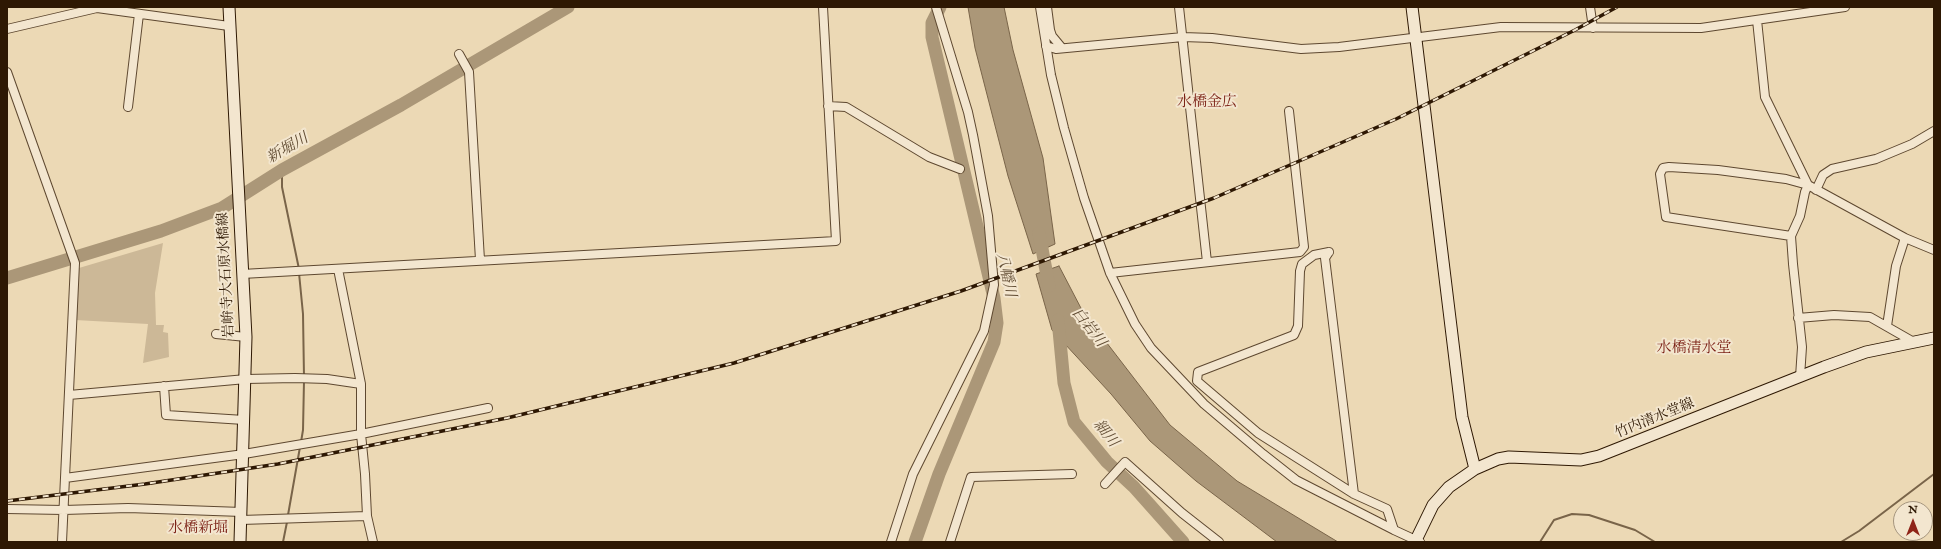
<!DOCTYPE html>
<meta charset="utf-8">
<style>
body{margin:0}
#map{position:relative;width:1941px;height:549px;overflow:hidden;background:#ecd9b5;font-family:"IM FELL English",serif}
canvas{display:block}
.frame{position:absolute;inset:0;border:8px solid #2e1803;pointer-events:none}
.north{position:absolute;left:1893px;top:501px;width:40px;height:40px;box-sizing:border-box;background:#f3e6cf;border:1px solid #a4947d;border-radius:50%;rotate:0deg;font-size:11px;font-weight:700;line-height:16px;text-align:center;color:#2e1803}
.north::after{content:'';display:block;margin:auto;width:14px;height:18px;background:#8f2418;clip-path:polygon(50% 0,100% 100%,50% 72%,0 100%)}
</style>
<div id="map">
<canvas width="1941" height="549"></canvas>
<div class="frame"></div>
<div class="north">N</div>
</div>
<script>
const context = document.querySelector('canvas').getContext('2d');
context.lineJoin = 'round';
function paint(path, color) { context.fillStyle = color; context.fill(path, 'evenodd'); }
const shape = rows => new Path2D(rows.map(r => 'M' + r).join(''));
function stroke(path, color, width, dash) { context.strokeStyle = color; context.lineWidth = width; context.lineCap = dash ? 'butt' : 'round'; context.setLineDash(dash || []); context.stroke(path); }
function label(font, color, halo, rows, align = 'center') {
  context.font = font + ' "IM FELL English","Noto Serif JP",serif'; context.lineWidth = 4; context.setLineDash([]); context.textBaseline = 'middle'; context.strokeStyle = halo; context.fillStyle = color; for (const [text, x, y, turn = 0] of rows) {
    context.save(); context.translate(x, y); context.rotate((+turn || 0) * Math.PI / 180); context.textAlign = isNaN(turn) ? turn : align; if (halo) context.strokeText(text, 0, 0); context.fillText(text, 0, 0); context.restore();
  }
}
paint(shape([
 [163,243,155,293,156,325,164,325,163,332,168,333,169,357,143,363,148,324,75,320,79,268]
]), '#ccb897');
const water = shape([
 [968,7,1004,7,1013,50,1043,158,1055,244,1033,254,1008,176,975,48,968,7],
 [1059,266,1083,312,1170,425,1237,481,1338,542,1277,542,1196,481,1150,441,1111,394,1052,330,1036,274,1059,266]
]);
paint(water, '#ab9778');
stroke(water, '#796449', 1);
stroke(shape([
 [282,170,282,187,299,269],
 [299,273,303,314,304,377],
 [301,442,303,430,304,381],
 [288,515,300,447],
 [283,542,287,522],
 [1540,542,1554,520,1572,514,1589,515,1635,530,1655,542],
 [1841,542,1859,531,1934,474]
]), '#796449', 2);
stroke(shape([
 [1039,233,1049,286],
 [7,278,161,231,222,208,282,170,401,105,568,7],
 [1058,320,1064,383,1074,422,1107,462,1134,487,1183,542],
 [915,542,939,474,994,342,997,323,994,298,932,37,932,23,940,7]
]), '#ab9778', 13);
const street = shape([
 [1040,7,1051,75,1064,128,1084,198,1110,273,1135,324,1151,348,1204,404,1263,454,1296,480,1394,530],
 [1047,7,1050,30,1052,36,1062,48],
 [1179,7,1207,262],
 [1590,7,1593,28],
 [1757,20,1765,97,1808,185],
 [7,29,97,8,229,26],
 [1046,46,1056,49,1183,37,1212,38,1301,49,1339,47,1501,27,1701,28,1845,7],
 [459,54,469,72,480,260],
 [7,72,75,263,62,542],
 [828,106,846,107,929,157,960,169],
 [128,107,139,14],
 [1816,190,1823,175,1832,169,1876,159,1912,144,1934,131],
 [1791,236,1666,217,1660,174,1663,168,1669,167,1718,170,1786,179,1808,185,1905,238,1934,250],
 [1329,252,1314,255,1302,264,1300,271,1298,326,1294,335,1198,372,1197,381,1258,433,1354,494,1387,509,1394,530,1420,542],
 [1329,252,1325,258,1354,494],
 [338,269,361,384,361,434,365,474,367,516,373,542],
 [1110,273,1300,252,1304,247,1289,111],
 [242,274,836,241,823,7],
 [1798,318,1834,315,1870,317,1912,341],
 [1887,326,1896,266,1905,238],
 [216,334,246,337],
 [1800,377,1802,347,1793,264,1791,236,1800,216,1805,192,1808,185],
 [164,386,166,415,244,420],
 [69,395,246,379,295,378,327,379,361,384],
 [65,478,244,454,361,434,488,408],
 [1105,484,1125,462,1182,513,1219,542],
 [7,509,64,510,128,508,242,512],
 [241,520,367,516],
 [891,542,913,474,984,331,994,285,988,216,973,135,968,112,936,7],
 [950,542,971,477,1072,474]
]);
const secondary = shape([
 [229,7,246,337,240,542],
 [1412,7,1462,417,1475,469],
 [1415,542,1433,505,1449,487,1475,469,1498,459,1509,457,1581,460,1599,456,1824,367,1866,352,1934,338]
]);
stroke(street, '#5e4830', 10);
stroke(secondary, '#2e1803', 13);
stroke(street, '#f3e6cf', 8);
stroke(secondary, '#f3e6cf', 11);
const rail = shape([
 [7,501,145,484,278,464,507,418,734,363,961,291,1214,198,1396,119,1575,30,1617,7]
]);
stroke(rail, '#2e1803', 3.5);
stroke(rail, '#f3e6cf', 2, [6]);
label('14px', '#2e1803', '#f3e6cf', [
 ["岩峅寺大石原水橋線",227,275,-93],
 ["竹内清水堂線",1655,419,-22]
]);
label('15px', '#7a1f14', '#f3e6cf', [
 ["水橋金広",1207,103],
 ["水橋清水堂",1694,349],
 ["水橋新堀",198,529]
]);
label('italic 15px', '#604b32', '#f3e6cf', [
 ["新堀川",288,149,-30],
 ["八幡川",1005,275,78],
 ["白岩川",1088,328,52],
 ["細川",1105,434,51]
]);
</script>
